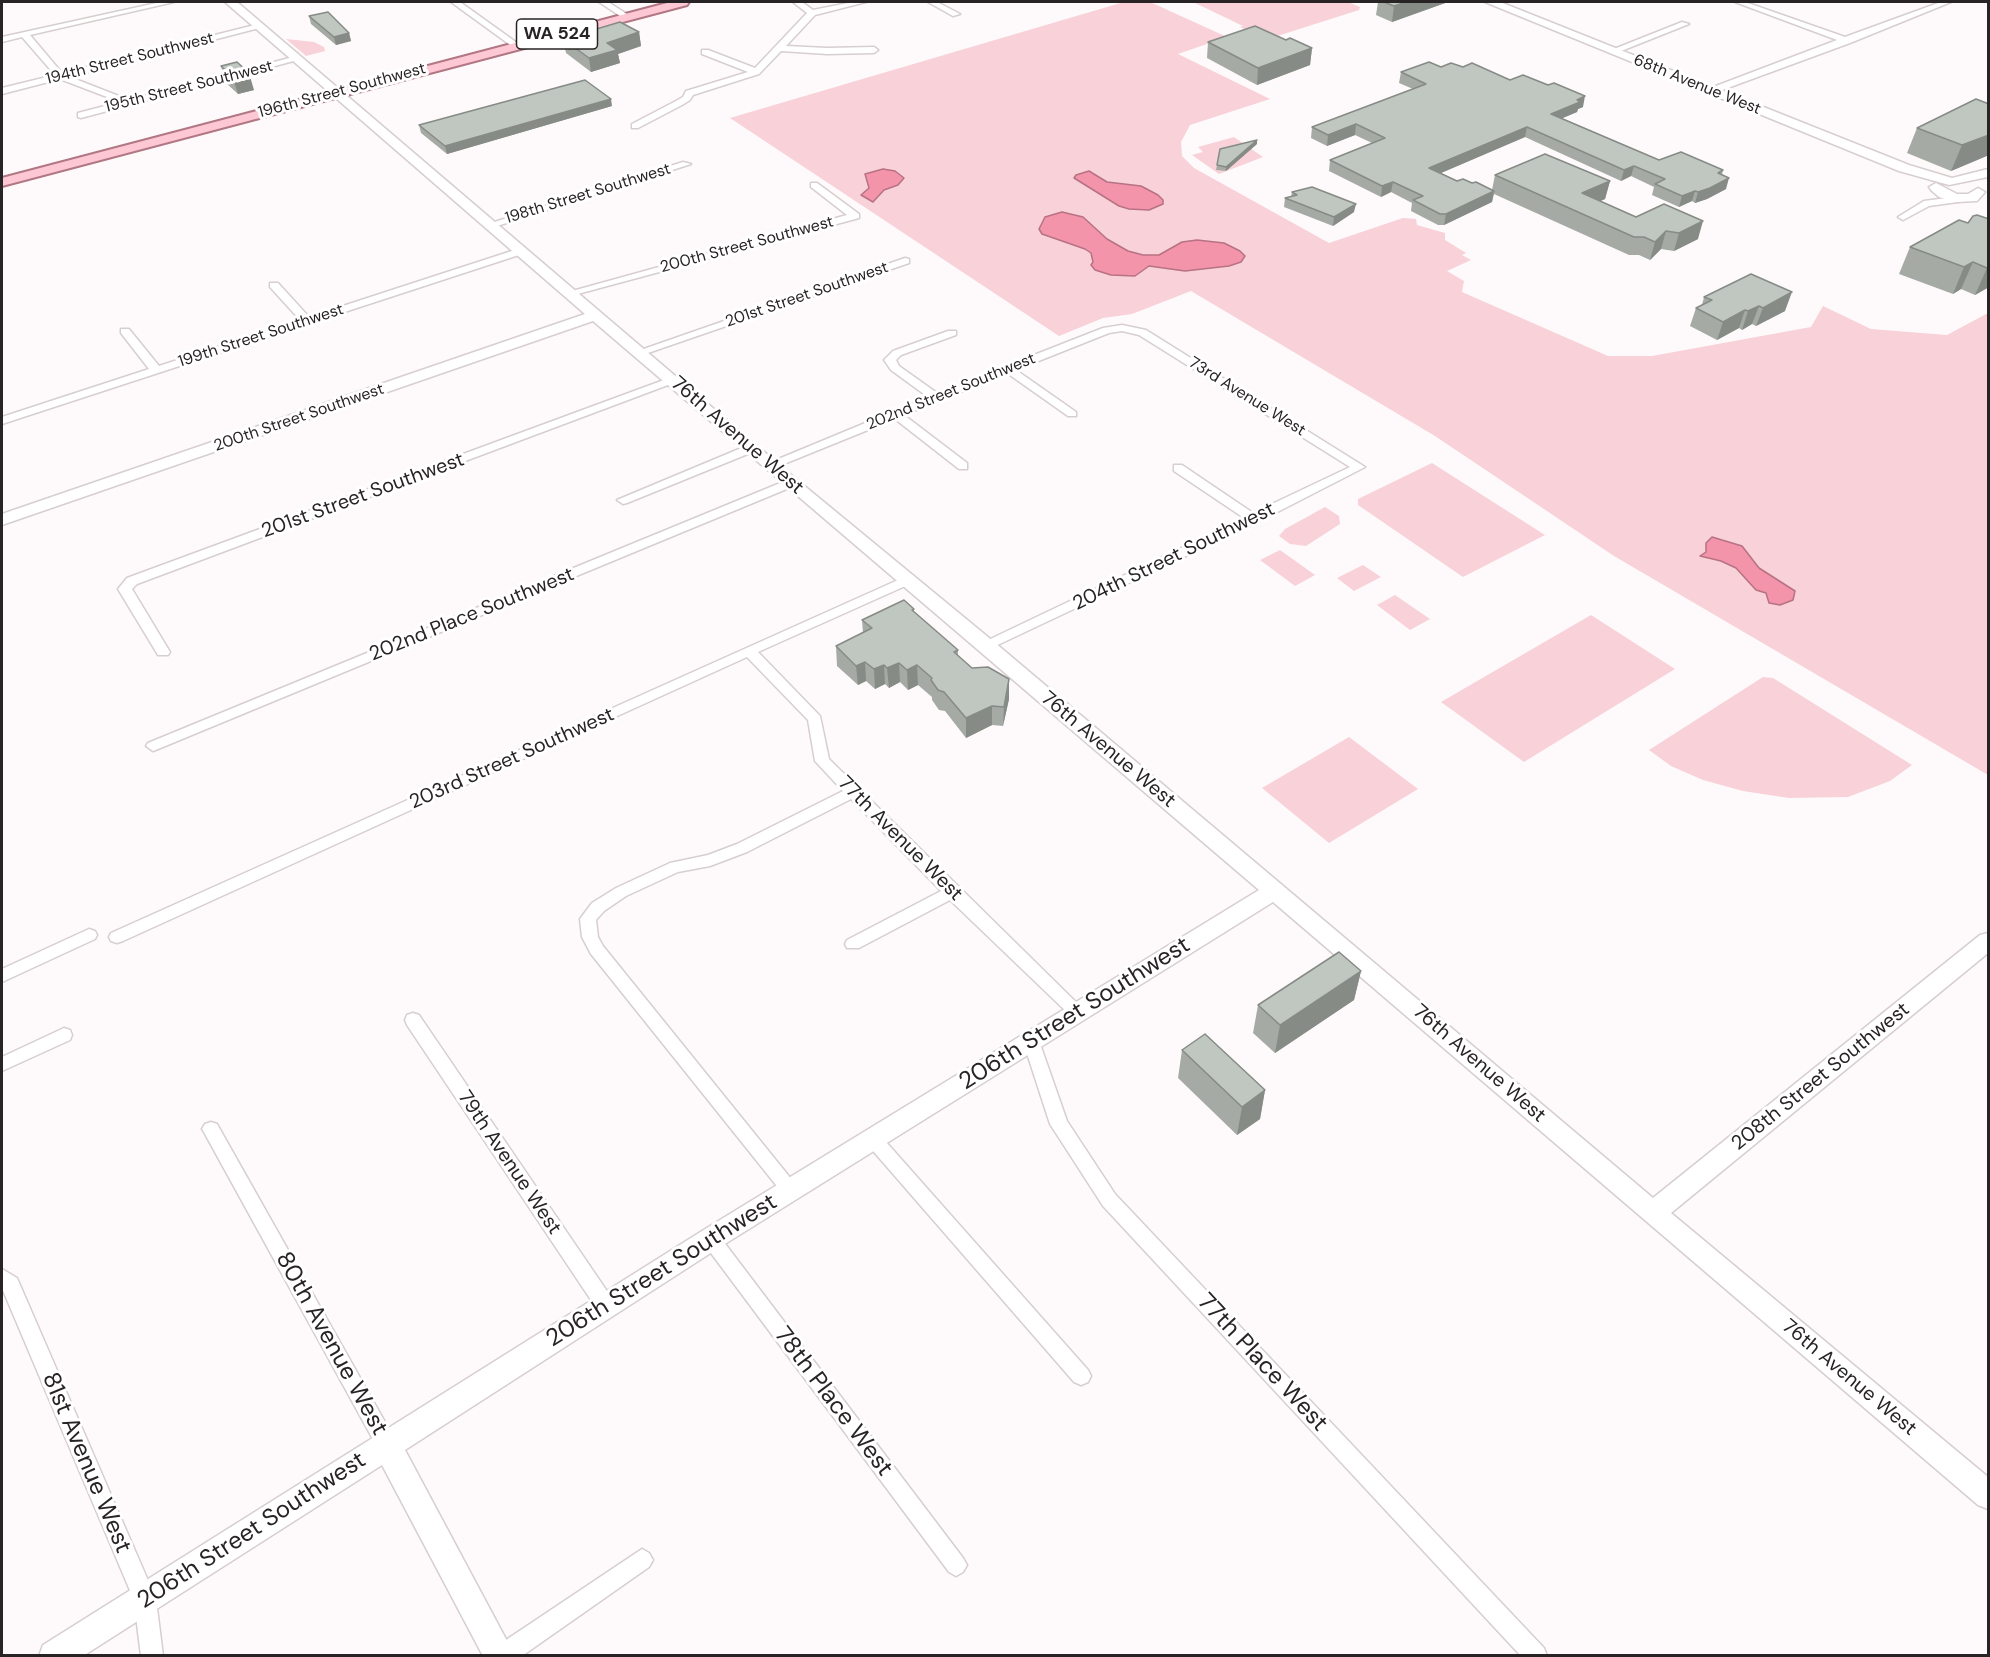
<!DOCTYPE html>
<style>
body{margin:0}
#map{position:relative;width:1990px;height:1657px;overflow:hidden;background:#fefafb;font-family:"DM Sans",sans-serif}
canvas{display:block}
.frame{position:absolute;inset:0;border:3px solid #282425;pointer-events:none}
</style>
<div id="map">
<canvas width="1990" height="1657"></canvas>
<div class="frame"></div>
</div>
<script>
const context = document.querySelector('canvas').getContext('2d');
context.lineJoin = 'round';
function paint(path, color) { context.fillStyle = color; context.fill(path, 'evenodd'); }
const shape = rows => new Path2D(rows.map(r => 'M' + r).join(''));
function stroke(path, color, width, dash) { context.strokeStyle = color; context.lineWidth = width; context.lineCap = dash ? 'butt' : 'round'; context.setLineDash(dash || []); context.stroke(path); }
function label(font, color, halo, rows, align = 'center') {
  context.font = font + ' "DM Sans",sans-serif'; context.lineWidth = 6; context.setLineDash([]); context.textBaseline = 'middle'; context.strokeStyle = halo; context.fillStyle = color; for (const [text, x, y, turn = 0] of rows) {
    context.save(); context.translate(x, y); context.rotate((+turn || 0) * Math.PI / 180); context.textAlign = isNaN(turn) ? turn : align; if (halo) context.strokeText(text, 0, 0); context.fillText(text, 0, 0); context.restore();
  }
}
paint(shape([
 [1124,2,1150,2,1227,37,1178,54,1270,99,1190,125,1181,142,1182,156,1194,168,1329,243,1403,218,1416,219,1417,225,1445,233,1445,240,1466,253,1462,255,1471,260,1447,271,1464,281,1462,292,1608,356,1652,356,1811,327,1823,306,1871,329,1947,335,1988,313,1988,775,1614,556,1435,436,1191,291,1132,314,1103,318,1059,336,730,118],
 [1193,2,1348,2,1360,7,1359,10,1268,39,1240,27,1243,26],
 [286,39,314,42,324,47,325,51,306,56],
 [1234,137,1263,157,1219,174,1192,155,1203,152,1198,147],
 [1432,463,1545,535,1463,577,1358,505,1358,499],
 [1325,507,1339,516,1340,524,1306,546,1290,544,1279,536,1285,529],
 [1280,550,1315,575,1295,586,1260,560],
 [1363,565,1381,577,1354,591,1337,578],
 [1395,595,1430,619,1410,630,1377,605],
 [1591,615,1675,669,1524,762,1441,702],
 [1763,677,1773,678,1912,765,1890,781,1848,797,1789,798,1743,791,1703,780,1671,766,1649,750],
 [1349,737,1418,789,1329,843,1262,788]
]), '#f8d1d9');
const water = shape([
 [883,169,895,171,904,178,898,185,884,190,873,202,861,195,869,188,865,174,883,169],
 [1089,171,1107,182,1141,186,1158,195,1163,200,1163,204,1149,210,1129,209,1119,206,1074,178,1076,175,1089,171],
 [1062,212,1083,217,1107,239,1128,251,1143,255,1159,255,1182,242,1197,240,1224,243,1240,251,1245,256,1241,262,1229,266,1185,271,1149,266,1135,276,1111,275,1095,270,1091,265,1093,262,1091,253,1085,249,1042,234,1039,229,1045,217,1062,212],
 [1712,537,1742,546,1759,568,1795,591,1793,600,1780,605,1769,603,1766,593,1756,590,1736,568,1721,561,1700,556,1706,552,1706,543,1712,537]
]);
paint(water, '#f494ab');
stroke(water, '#b77283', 1.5);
const street = shape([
 [161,2,174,2,30,35,62,73,259,24,263,27,70,77,129,100,297,56,301,59,81,118,78,117,78,113,120,102,60,79,2,94,2,88,55,75,22,37,2,42,2,37,161,2],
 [451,2,460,2,520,45,513,47,451,2],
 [599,2,608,2,630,16,623,18,599,2],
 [793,2,802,2,813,10,853,2,866,2,815,15,786,46,827,48,874,47,878,50,874,53,827,54,781,51,759,74,693,95,690,100,682,105,638,128,632,128,632,124,676,101,683,97,686,91,748,72,702,54,702,50,708,50,755,68,807,13,793,2],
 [928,2,937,2,960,14,953,16,928,2],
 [1735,2,1745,2,1845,37,1941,2,1951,2,1850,43,1714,93,1708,93,1708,89,1837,40,1735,2],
 [1682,22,1689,24,1616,53,1609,51,1682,22],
 [683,162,691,164,494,227,485,225,683,162],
 [811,183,817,183,859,214,859,218,574,295,570,296,565,293,847,215,811,187,811,183],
 [1962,196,1967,199,1965,201,1929,206,1903,220,1898,217,1924,201,1962,196],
 [521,248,525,249,525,253,2,424,2,417,149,369,121,333,121,329,129,329,159,366,300,320,270,287,270,283,278,283,309,317,521,248],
 [905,258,909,259,909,263,645,354,637,354,635,352,905,258],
 [1122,325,1146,330,1365,467,1258,522,987,650,982,649,980,646,982,643,1244,518,1174,471,1174,465,1182,465,1253,513,1350,467,1139,335,1122,331,1109,333,1016,370,1076,412,1076,416,1068,416,1007,373,904,415,967,463,967,469,959,469,895,419,774,468,770,469,764,465,928,397,891,370,884,360,893,351,948,331,956,331,956,335,901,355,896,360,899,366,937,393,1103,328,1122,325],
 [672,377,678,380,676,382,137,584,132,589,170,652,168,655,158,655,118,589,127,578,672,377],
 [751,444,757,448,755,451,627,503,623,504,617,500,751,444],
 [790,479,796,483,794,486,158,749,153,751,146,746,148,743,790,479],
 [907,576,912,577,913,580,912,583,758,652,820,716,829,759,1086,1012,1084,1017,1078,1019,1072,1017,950,900,859,948,847,948,845,944,847,940,941,891,851,799,747,852,710,866,678,872,626,896,604,911,596,920,598,937,603,946,796,1185,799,1190,796,1195,790,1198,784,1195,591,954,582,937,580,919,592,903,616,888,670,863,708,855,737,844,843,791,815,761,808,720,747,657,123,941,117,943,111,941,109,937,111,933,907,576],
 [89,929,95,931,97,935,95,939,2,982,2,969,89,929],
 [413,1013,419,1015,613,1300,615,1306,613,1312,606,1315,599,1312,407,1025,405,1020,407,1015,413,1013],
 [64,1028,70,1030,72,1035,70,1040,2,1071,2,1057,64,1028],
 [1031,1034,1037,1036,1039,1041,1067,1121,1115,1194,1544,1648,1547,1656,1521,1656,1103,1206,1050,1124,1023,1041,1025,1036,1031,1034],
 [211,1122,217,1124,394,1438,397,1445,394,1452,387,1455,380,1452,205,1134,202,1129,205,1124,211,1122],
 [873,1132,879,1134,1088,1370,1091,1376,1088,1382,1081,1385,1074,1382,867,1144,864,1139,867,1134,873,1132],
 [711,1231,717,1233,963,1558,967,1565,963,1572,956,1576,949,1572,705,1245,702,1239,705,1233,711,1231],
 [2,1269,17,1278,153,1592,156,1600,163,1656,141,1656,134,1600,2,1288,2,1269],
 [642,1549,649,1553,653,1560,649,1567,522,1656,491,1656,494,1648,642,1549]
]);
const secondary = shape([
 [225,2,237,2,796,479,994,642,1653,1198,1980,935,1988,933,1988,953,1671,1213,1988,1477,1988,1509,1978,1505,1273,902,720,1247,405,1450,515,1656,483,1656,382,1465,83,1656,39,1656,43,1645,702,1231,1259,890,593,321,2,525,2,514,585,314,225,2],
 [1485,2,1500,2,1909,165,1952,178,1988,169,1988,177,1949,185,1899,171,1485,2],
 [1936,183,1957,194,1968,194,1978,188,1985,192,1977,201,1955,202,1939,197,1931,190,1929,187,1936,183]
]);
const primary = shape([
 [671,2,689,2,687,5,2,186,2,178,671,2]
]);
stroke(street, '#d7cecf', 3);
stroke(secondary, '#d7cecf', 3);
stroke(primary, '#b17784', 4);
paint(street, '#fff');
paint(secondary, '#fff');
paint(primary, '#fdc8d4');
paint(shape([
 [1378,2,1448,2,1392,22,1376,15],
 [309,16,349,33,351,41,336,45,311,24],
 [639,32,641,46,618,54,620,63,591,72,566,53,563,39],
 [1286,40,1312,48,1310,65,1257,85,1207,58,1208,42],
 [221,66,254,90,238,94,226,83],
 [1441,67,1463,67,1510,80,1583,107,1578,109,1577,112,1562,118,1659,160,1723,170,1722,175,1726,189,1707,199,1695,203,1692,201,1679,207,1652,195,1654,187,1631,176,1621,181,1525,137,1441,173,1457,181,1472,183,1492,190,1495,175,1610,181,1605,199,1600,201,1636,217,1698,239,1674,251,1661,249,1650,260,1639,255,1629,255,1494,194,1492,202,1444,225,1438,225,1411,211,1412,203,1391,192,1381,197,1329,171,1330,160,1372,143,1355,135,1327,146,1311,138,1312,127,1413,89,1399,83,1401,72],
 [1989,104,1989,155,1951,171,1907,153,1917,128],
 [612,106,447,154,421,133,419,125],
 [1257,144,1226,171,1216,170,1217,165],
 [1292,192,1354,212,1333,226,1284,207,1285,198,1291,197],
 [1989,219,1989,287,1975,295,1961,289,1953,294,1899,274,1910,247,1968,223],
 [1704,297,1785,311,1756,326,1752,324,1742,330,1739,328,1717,340,1690,326,1696,308,1702,305],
 [914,609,914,612,958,650,958,656,1009,699,1003,726,992,725,966,738,945,711,939,710,932,700,932,697,918,685,908,690,900,682,889,688,885,684,875,689,866,681,858,685,837,666,836,646,863,633,862,620],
 [1361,971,1354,1000,1275,1053,1253,1033,1258,1005],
 [1182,1050,1265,1090,1260,1119,1237,1135,1178,1078]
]), '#a5aaa5');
paint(shape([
 [1406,2,1448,2,1392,22,1394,6],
 [639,32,641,46,618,54,620,63,591,72,589,58,607,43],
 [349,33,351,41,336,45,334,37],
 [1312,48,1310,65,1257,85,1258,68],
 [249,73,254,90,238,94,233,78],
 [1585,96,1583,107,1578,109,1577,112,1549,124,1551,114],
 [611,99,612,106,447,154,445,146],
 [1356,124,1355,135,1327,146,1328,135],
 [1527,127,1525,137,1427,179,1429,168],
 [1989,135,1989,155,1951,171,1962,145],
 [1257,140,1257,144,1226,171,1226,167],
 [1634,166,1631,176,1621,181,1624,170],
 [1729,178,1726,189,1707,199,1695,203,1698,192],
 [1610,181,1605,199,1578,211,1582,193],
 [1393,182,1391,192,1381,197,1382,186],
 [1494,191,1492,202,1444,225,1446,214],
 [1695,191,1692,201,1679,207,1682,196],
 [1356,204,1354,212,1333,226,1334,217],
 [1703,221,1698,239,1674,251,1679,233],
 [1666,231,1661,249,1650,260,1655,242],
 [1973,262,1961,289,1953,294,1964,267],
 [1989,267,1989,287,1975,295,1987,268],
 [1792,292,1785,311,1756,326,1763,308],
 [1759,306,1752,324,1742,330,1748,311],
 [1745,310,1739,328,1717,340,1723,322],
 [865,662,866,681,858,685,856,666],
 [899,663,900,682,889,688,887,668],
 [884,665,885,684,875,689,874,669],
 [917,665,918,685,908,690,907,670],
 [1009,679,1009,699,1003,726,1004,707],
 [992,706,992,725,966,738,966,718],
 [1361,971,1354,1000,1275,1053,1280,1025],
 [1265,1090,1260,1119,1237,1135,1242,1107]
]), '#868b86');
const building = shape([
 [1384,2,1406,2,1394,6,1384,2],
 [328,12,349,33,334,37,309,16,328,12],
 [620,22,639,32,607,43,617,50,589,58,563,39,620,22],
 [1255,26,1286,40,1290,38,1312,48,1258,68,1208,42,1255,26],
 [237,62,249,73,233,78,221,66,237,62],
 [1429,62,1441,67,1451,63,1463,67,1472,63,1510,80,1523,75,1548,85,1554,83,1585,96,1577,100,1580,102,1551,114,1659,160,1681,152,1723,170,1718,173,1729,178,1710,188,1698,192,1695,191,1682,196,1655,184,1665,179,1634,166,1624,170,1527,127,1429,168,1457,181,1463,179,1472,183,1476,182,1494,191,1446,214,1440,214,1413,200,1423,196,1393,182,1382,186,1330,160,1385,138,1356,124,1328,135,1312,127,1426,84,1401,72,1429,62],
 [585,80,611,99,445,146,419,125,585,80],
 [1976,99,1989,104,1989,135,1962,145,1917,128,1976,99],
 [1257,140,1226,167,1217,165,1220,149,1257,140],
 [1545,154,1610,181,1582,193,1636,217,1664,204,1703,221,1679,233,1666,231,1655,242,1644,237,1634,237,1495,175,1545,154],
 [1312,187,1356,204,1334,217,1285,198,1297,195,1292,192,1312,187],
 [1977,215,1989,219,1989,267,1987,268,1973,262,1964,267,1910,247,1959,220,1968,223,1973,216,1977,215],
 [1751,274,1792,292,1763,308,1759,306,1748,311,1745,310,1723,322,1696,308,1712,300,1704,297,1751,274],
 [904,600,914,609,912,610,958,650,954,652,972,668,988,667,1009,679,1004,707,992,706,966,718,944,692,938,690,931,680,932,678,917,665,907,670,899,663,887,668,884,665,874,669,865,662,856,666,836,646,872,628,862,620,904,600],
 [1339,952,1361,971,1280,1025,1258,1005,1339,952],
 [1205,1034,1265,1090,1242,1107,1182,1050,1205,1034]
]);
paint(building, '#c0c6c0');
stroke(building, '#868b86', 1.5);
label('16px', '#282425', '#fff', [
 ["194th Street Southwest",130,59,-14],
 ["68th Avenue West",1697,85,22],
 ["195th Street Southwest",189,87,-14],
 ["196th Street Southwest",342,91,-15],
 ["198th Street Southwest",588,194,-17],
 ["200th Street Southwest",747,245,-15],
 ["201st Street Southwest",807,295,-19],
 ["199th Street Southwest",261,336,-18],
 ["202nd Street Southwest",951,392,-22],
 ["73rd Avenue West",1247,397,32],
 ["200th Street Southwest",299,418,-19]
]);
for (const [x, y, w] of [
 [557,34,81]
]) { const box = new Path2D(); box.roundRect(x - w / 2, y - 15, w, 30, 4.5); context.fillStyle = '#fff'; context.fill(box); stroke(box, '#282425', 1.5); }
label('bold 18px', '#282425', null, [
 ["WA 524",557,34]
]);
label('20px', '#282425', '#fff', [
 ["76th Avenue West",737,436,41],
 ["201st Street Southwest",363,496,-20],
 ["204th Street Southwest",1174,557,-26],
 ["202nd Place Southwest",472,615,-22],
 ["76th Avenue West",1108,750,40],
 ["203rd Street Southwest",512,759,-24],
 ["77th Avenue West",900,839,45],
 ["76th Avenue West",1479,1064,41],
 ["208th Street Southwest",1821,1077,-39],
 ["79th Avenue West",509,1163,56],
 ["76th Avenue West",1849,1378,40]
]);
label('24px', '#282425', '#fff', [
 ["206th Street Southwest",1075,1014,-32],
 ["206th Street Southwest",662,1271,-32],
 ["80th Avenue West",331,1344,61],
 ["77th Place West",1262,1363,47],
 ["78th Place West",833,1402,53],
 ["81st Avenue West",86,1463,67],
 ["206th Street Southwest",252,1531,-33]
]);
</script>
